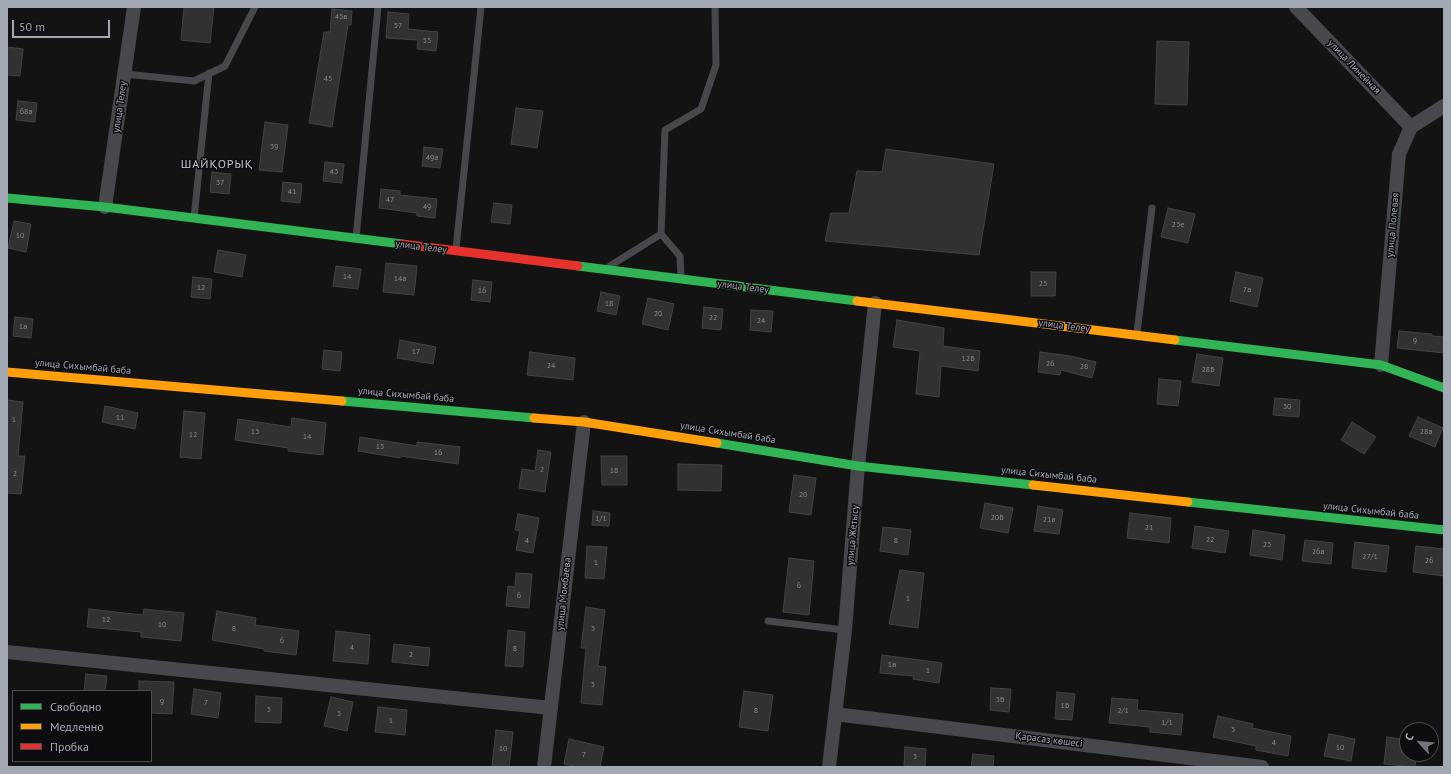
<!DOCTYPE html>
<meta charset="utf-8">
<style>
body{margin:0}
#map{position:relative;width:1451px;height:774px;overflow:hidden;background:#131313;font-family:"PT Sans",sans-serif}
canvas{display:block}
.frame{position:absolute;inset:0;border:8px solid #a3a8b5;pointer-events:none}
.legend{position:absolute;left:12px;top:690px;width:140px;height:72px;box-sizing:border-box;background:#0d0d0f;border:1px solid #494b51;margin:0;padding:5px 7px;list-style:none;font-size:12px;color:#a3a8b5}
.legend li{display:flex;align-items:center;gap:8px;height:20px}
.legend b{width:20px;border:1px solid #494b51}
.north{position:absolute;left:1399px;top:722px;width:40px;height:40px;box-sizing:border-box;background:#0d0d0f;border:1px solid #494b51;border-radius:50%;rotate:297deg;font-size:11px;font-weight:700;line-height:16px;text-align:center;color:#a3a8b5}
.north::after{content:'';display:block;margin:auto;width:14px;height:18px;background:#71747c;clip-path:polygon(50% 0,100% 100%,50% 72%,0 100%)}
.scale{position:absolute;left:12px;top:20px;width:98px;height:18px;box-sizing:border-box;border:2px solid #a3a8b5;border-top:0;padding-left:5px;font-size:12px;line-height:14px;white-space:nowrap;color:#a3a8b5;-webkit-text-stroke:3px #0d0d0f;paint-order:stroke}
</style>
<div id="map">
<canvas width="1451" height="774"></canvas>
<div class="frame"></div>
<ul class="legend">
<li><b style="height:5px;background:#30b455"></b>Свободно</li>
<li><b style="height:5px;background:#ff9f0a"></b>Медленно</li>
<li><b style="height:5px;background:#e5322d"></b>Пробка</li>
</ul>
<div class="north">С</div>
<div class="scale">50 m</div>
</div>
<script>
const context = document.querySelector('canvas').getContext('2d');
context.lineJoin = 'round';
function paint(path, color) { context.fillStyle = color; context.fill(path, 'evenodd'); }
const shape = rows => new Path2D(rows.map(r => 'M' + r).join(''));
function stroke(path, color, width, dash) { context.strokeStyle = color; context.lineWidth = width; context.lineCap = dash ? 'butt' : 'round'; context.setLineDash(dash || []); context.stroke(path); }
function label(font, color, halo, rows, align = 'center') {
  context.font = font + ' "PT Sans",sans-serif'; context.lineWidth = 3; context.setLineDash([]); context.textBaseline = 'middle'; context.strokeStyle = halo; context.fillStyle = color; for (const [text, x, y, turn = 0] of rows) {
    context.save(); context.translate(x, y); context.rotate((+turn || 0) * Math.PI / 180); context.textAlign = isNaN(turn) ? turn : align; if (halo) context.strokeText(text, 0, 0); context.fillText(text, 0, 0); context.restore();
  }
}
const building = shape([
 [184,7,214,7,210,43,181,40,184,7],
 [332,9,352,11,351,25,348,25,332,127,309,123,324,32,330,32,332,9],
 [388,12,409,14,408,29,438,32,436,51,417,49,418,40,386,38,388,12],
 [1157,41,1189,42,1187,105,1155,104,1157,41],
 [7,47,23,49,20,76,7,75,7,47],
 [18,101,37,103,35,122,16,120,18,101],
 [516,108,543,111,537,148,511,144,516,108],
 [265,122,288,125,282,172,259,170,265,122],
 [424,147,443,149,440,168,422,166,424,147],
 [886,149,994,164,979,255,825,241,831,213,849,213,857,171,882,172,886,149],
 [325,162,344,164,342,183,323,181,325,162],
 [212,172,231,174,229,194,210,192,212,172],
 [283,182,302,184,300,203,281,201,283,182],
 [381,189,400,191,400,195,437,199,435,218,417,216,417,213,379,208,381,189],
 [494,203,512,205,510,224,491,222,494,203],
 [1168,208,1195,214,1188,243,1161,237,1168,208],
 [14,221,31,224,26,252,8,248,14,221],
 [218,250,246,255,242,277,214,272,218,250],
 [386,263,417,266,414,295,383,292,386,263],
 [336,266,361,269,358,289,333,286,336,266],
 [1031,272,1056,272,1055,296,1031,296,1031,272],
 [1236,272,1263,278,1257,307,1230,301,1236,272],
 [193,277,212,279,210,299,191,297,193,277],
 [473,280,492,282,490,302,471,300,473,280],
 [601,292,620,296,616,315,597,311,601,292],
 [648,298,674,304,668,330,642,324,648,298],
 [704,307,723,309,721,330,702,328,704,307],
 [751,310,773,311,771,332,750,330,751,310],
 [15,317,33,319,31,338,13,336,15,317],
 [897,320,944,328,943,346,980,351,978,371,941,366,939,397,916,394,920,351,893,347,897,320],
 [1399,331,1432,334,1432,336,1444,337,1444,353,1397,348,1399,331],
 [400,340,436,347,433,364,397,358,400,340],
 [324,350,342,352,340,371,322,369,324,350],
 [530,352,575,358,573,380,527,375,530,352],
 [1040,352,1070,356,1096,362,1092,378,1061,370,1060,375,1038,372,1040,352],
 [1197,354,1223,358,1219,386,1192,382,1197,354],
 [1159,379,1181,381,1178,406,1157,404,1159,379],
 [1275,398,1300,400,1299,417,1273,415,1275,398],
 [7,400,23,402,18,456,25,456,21,494,7,493,7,400],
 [105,406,138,413,135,429,102,422,105,406],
 [184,411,205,413,201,459,180,457,184,411],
 [1418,417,1443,428,1435,447,1409,436,1418,417],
 [292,418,326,423,323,455,288,451,288,448,235,440,238,419,291,427,292,418],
 [1352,422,1376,437,1364,454,1341,440,1352,422],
 [360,437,417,446,417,442,460,447,458,464,400,456,400,458,358,451,360,437],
 [538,450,551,452,545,492,519,488,522,469,535,471,538,450],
 [601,456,627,456,627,485,602,485,601,456],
 [678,464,722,465,721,491,678,490,678,464],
 [794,475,816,478,811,515,789,512,794,475],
 [985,503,1013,508,1008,533,980,528,985,503],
 [1038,506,1063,510,1059,534,1034,531,1038,506],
 [593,511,610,513,609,526,592,525,593,511],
 [1130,513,1171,518,1169,543,1127,538,1130,513],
 [518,514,539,518,533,553,516,550,520,531,515,530,518,514],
 [1195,526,1229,531,1225,553,1192,548,1195,526],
 [883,527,911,530,908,555,880,551,883,527],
 [1253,530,1285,535,1282,560,1250,555,1253,530],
 [1305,540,1333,543,1331,564,1302,561,1305,540],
 [1355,542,1389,546,1386,572,1352,568,1355,542],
 [587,546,607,547,604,579,585,578,587,546],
 [1416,546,1444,549,1444,576,1413,572,1416,546],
 [789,558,814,561,809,615,783,612,789,558],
 [900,570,924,573,918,628,889,624,900,570],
 [516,573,532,574,529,608,506,606,508,586,515,587,516,573],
 [586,607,605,610,598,666,606,667,602,705,581,703,586,648,581,648,586,607],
 [89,609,143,615,144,609,184,613,181,641,141,637,141,632,87,627,89,609],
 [217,611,256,618,255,625,299,631,296,655,264,651,264,649,212,640,217,611],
 [508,630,525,632,523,667,505,666,508,630],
 [336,631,370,635,368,664,333,661,336,631],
 [394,644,430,648,428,666,392,662,394,644],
 [882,655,942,663,939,683,913,679,914,676,880,673,882,655],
 [86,674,107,676,105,691,84,691,86,674],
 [139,681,174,682,172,714,151,713,151,691,139,691,139,681],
 [991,688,1011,689,1009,712,990,710,991,688],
 [194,689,221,693,218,718,191,714,194,689],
 [744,691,773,695,768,731,739,727,744,691],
 [1057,692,1075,694,1072,720,1055,719,1057,692],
 [256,696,282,698,281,723,255,722,256,696],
 [331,697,353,702,347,731,324,726,331,697],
 [1112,698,1138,700,1137,710,1183,714,1181,735,1150,732,1150,727,1109,723,1112,698],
 [378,707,407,710,405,735,375,732,378,707],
 [1218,716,1253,724,1252,728,1291,736,1288,756,1256,750,1256,746,1213,737,1218,716],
 [496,730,513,732,509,767,492,766,496,730],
 [1329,734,1355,739,1351,761,1324,756,1329,734],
 [1387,737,1407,740,1407,754,1416,754,1415,767,1384,764,1387,737],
 [569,739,604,747,600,767,578,767,564,764,569,739],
 [905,747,926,749,925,767,904,766,905,747],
 [973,754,994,756,993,767,971,767,973,754]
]);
paint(building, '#313132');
stroke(building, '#424347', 1);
stroke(shape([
 [125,74,194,81,225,66,255,7],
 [194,218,209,73],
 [661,234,680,256,681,277],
 [356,238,378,7],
 [456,249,481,7],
 [610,266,661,234,665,130,701,109,716,65,715,7],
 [1137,333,1152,208],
 [768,621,845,630]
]), '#47484c', 7);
stroke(shape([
 [1296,7,1411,127],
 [105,207,134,7],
 [1381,365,1399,154,1411,127,1444,106],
 [7,652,551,708],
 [835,714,1262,767],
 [544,767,584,422],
 [829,767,845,630,858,466,875,303]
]), '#47484c', 14);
stroke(shape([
 [7,198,105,207,402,244],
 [578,266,857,301],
 [1175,340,1381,365,1444,388],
 [342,401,534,418],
 [717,443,858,466,1033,485],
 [1188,502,1444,530]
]), '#30b455', 9);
stroke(shape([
 [857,301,1175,340],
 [7,372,342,401],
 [534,418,584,422,717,443],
 [1033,485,1188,502]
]), '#ff9f0a', 9);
stroke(shape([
 [402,244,578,266]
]), '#e5322d', 9);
label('8px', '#868a94', null, [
 ["45в",341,17],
 ["57",398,26],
 ["55",427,41],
 ["45",328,79],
 ["68а",26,112],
 ["39",274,147],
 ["49а",432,158],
 ["43",334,172],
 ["37",220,183],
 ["41",292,192],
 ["47",390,200],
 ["49",427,207],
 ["23е",1178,225],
 ["10",20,236],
 ["14",347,277],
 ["14а",400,279],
 ["25",1043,284],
 ["12",201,288],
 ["7а",1247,290],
 ["16",482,291],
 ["18",609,304],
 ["20",658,314],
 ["22",713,318],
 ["24",761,321],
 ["1а",23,327],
 ["9",1415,341],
 ["17",416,352],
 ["12Б",968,359],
 ["26",1050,364],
 ["24",551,366],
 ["28",1084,367],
 ["28Б",1208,370],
 ["30",1287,407],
 ["11",120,418],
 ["1",14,420],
 ["13",255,432],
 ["28а",1426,432],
 ["12",193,435],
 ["14",307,437],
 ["15",380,447],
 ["16",438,453],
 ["2",542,470],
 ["18",614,471],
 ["2",15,474],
 ["20",803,495],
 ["20Б",997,518],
 ["1/1",601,519],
 ["21а",1049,520],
 ["21",1149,528],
 ["22",1210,540],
 ["4",527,541],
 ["8",896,541],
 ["23",1267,545],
 ["26а",1318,552],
 ["27/1",1370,557],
 ["26",1429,561],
 ["1",596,563],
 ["6",799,586],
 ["6",519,596],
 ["1",908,599],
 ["12",106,620],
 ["10",162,625],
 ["8",234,629],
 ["3",593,629],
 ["6",282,641],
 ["4",352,648],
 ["8",515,649],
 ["2",411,655],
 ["1в",892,665],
 ["1",928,671],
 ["5",593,685],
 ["3Б",1000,700],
 ["9",162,702],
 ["7",206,703],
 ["1Б",1065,706],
 ["5",269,710],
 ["8",756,711],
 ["2/1",1123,711],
 ["3",339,714],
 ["1",391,721],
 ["1/1",1167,723],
 ["3",1233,730],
 ["4",1274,743],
 ["10",1340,748],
 ["10",503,749],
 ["7",584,755],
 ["3",915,757]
]);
label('10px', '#a3a8b5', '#0d0d0f', [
 ["улица Линейная",1354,67,46],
 ["улица Телеу",120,107,-82],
 ["улица Полевая",1393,225,-85],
 ["улица Телеу",421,247,7],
 ["улица Телеу",743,287,7],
 ["улица Телеу",1064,326,7],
 ["улица Сихымбай баба",83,367,5],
 ["улица Сихымбай баба",406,395,5],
 ["улица Сихымбай баба",728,433,9],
 ["улица Сихымбай баба",1049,475,6],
 ["улица Сихымбай баба",1371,511,6],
 ["улица Жетысу",853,535,-85],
 ["улица Момбаева",564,594,-84],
 ["Қарасаз көшесі",1049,740,7]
]);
context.letterSpacing = '1px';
label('12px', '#c4c7d1', '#0d0d0f', [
 ["ШАЙҚОРЫҚ",217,165]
]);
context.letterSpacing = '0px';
</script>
